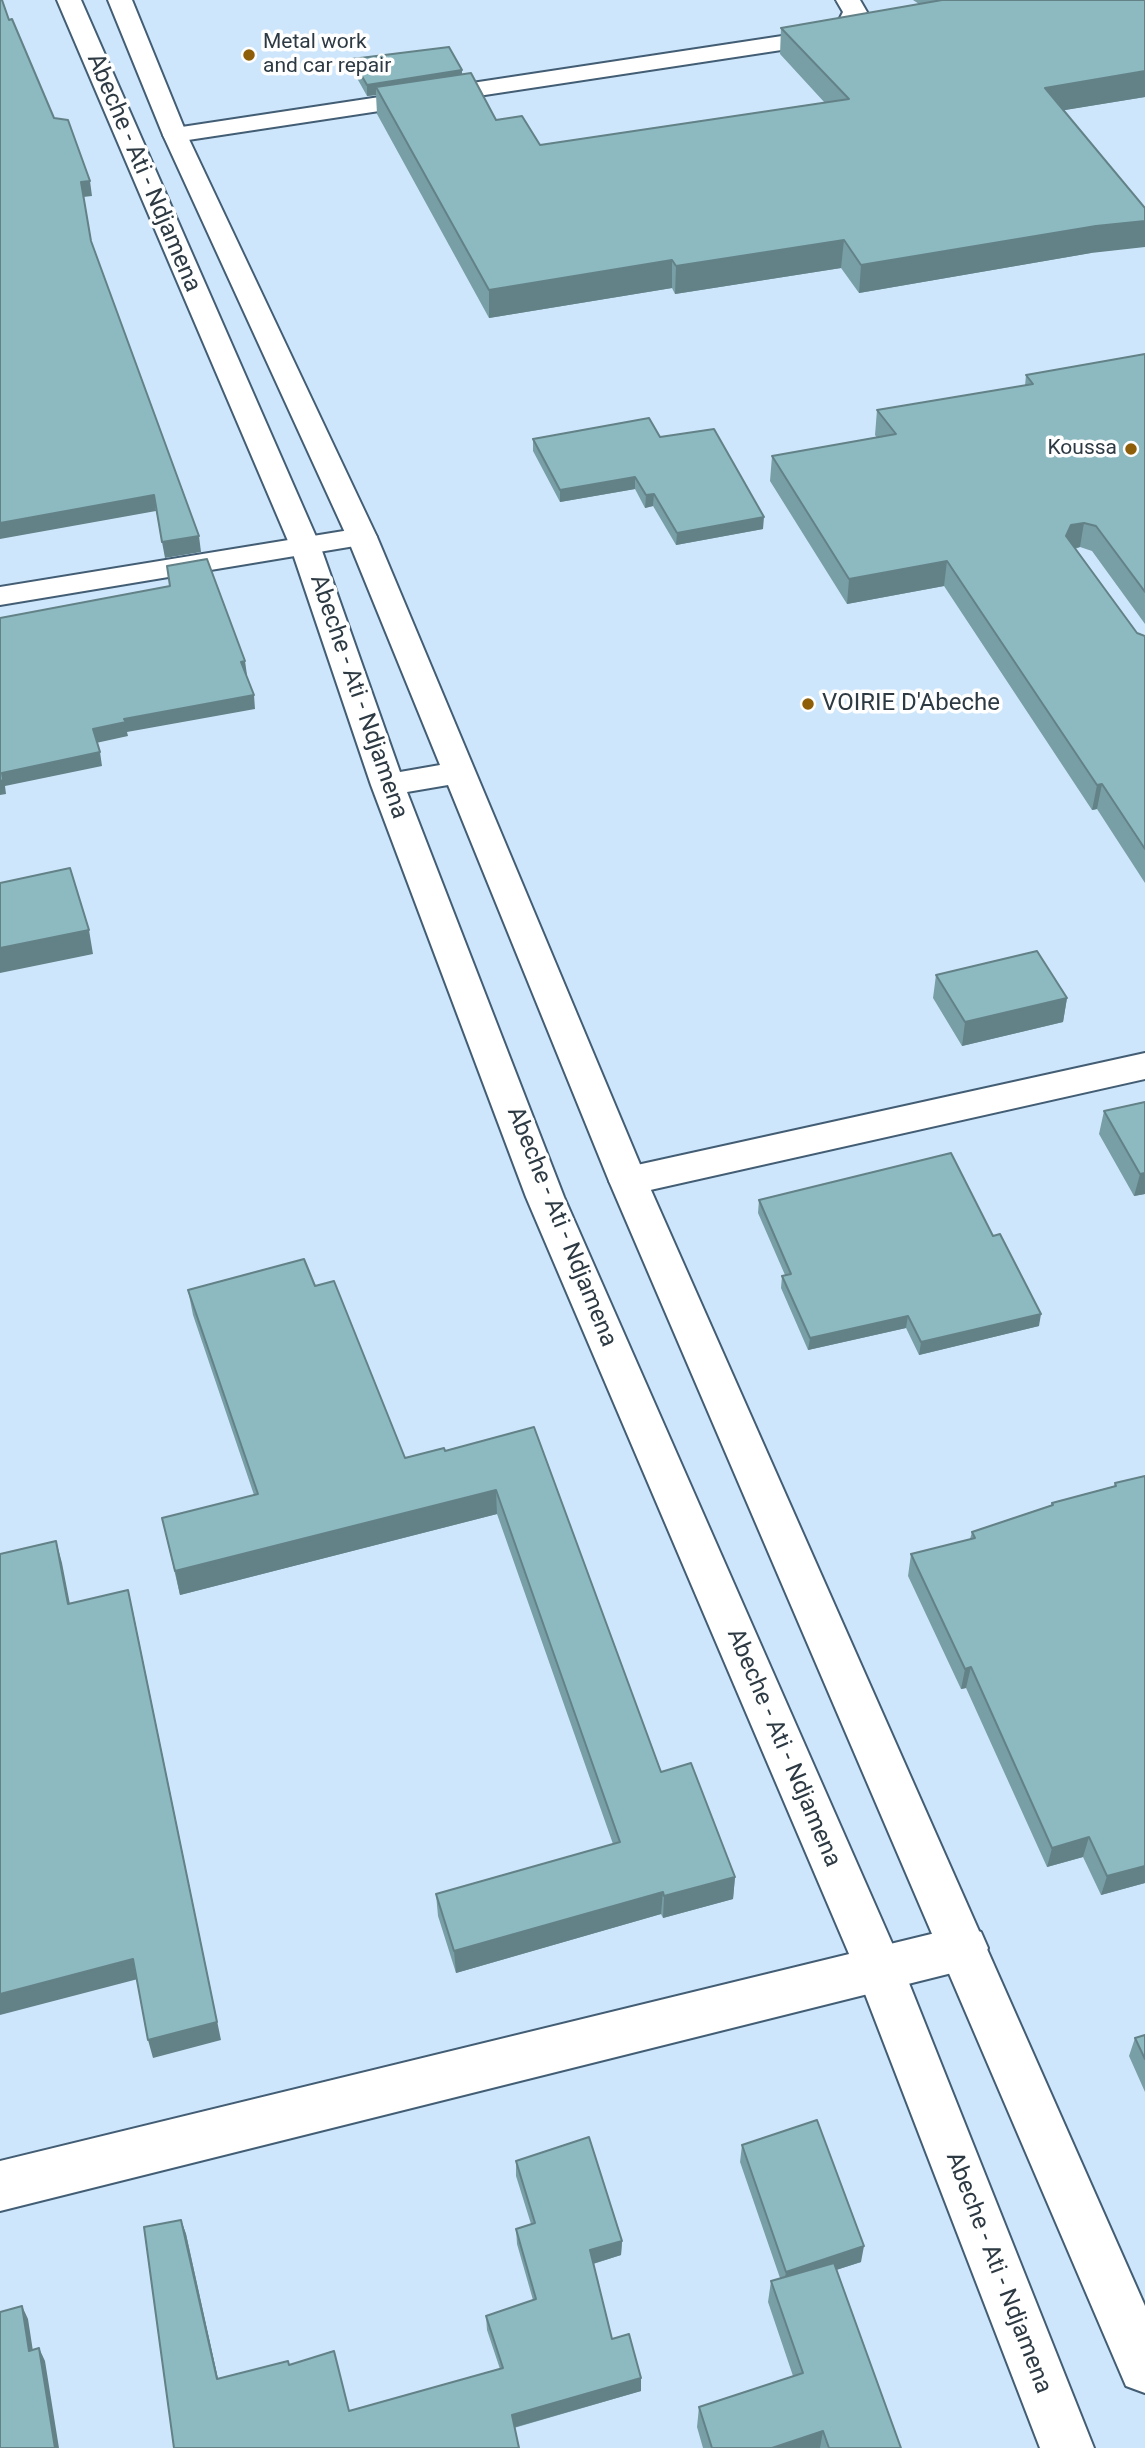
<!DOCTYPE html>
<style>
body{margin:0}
canvas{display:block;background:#cee6fb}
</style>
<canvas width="1145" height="2448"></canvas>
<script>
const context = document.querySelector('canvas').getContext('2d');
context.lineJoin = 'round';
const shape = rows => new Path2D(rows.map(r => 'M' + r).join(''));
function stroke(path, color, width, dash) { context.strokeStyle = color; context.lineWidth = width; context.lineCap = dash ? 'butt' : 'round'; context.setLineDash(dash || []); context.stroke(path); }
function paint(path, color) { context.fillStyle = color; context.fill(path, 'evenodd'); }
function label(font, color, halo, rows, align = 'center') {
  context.font = font + ' Roboto,sans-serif'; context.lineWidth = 7; context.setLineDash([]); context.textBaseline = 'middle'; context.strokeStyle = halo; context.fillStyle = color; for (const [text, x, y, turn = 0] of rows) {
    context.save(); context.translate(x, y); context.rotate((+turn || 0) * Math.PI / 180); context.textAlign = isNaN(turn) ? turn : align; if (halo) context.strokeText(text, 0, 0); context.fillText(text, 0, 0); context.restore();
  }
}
const street = shape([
 [836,0,860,0,867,12,856,30,821,44,175,142,166,140,163,135,166,130,175,128,815,31,839,20,843,12,836,0],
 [362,528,373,531,377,537,373,543,0,605,0,587,362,528],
 [1145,1053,1145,1079,628,1195,615,1191,609,1181,615,1171,628,1167,1145,1053],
 [964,1926,981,1932,988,1948,981,1964,964,1970,0,2211,0,2161,964,1926]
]);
const highway = shape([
 [57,0,81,0,321,548,400,772,440,765,347,537,163,135,108,0,132,0,187,135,377,537,647,1181,1145,2306,1145,2393,1126,2386,609,1181,448,785,407,792,564,1197,903,1968,1094,2448,1040,2448,855,1968,526,1197,371,785,291,548,57,0]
]);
stroke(street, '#435e74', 4);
stroke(highway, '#435e74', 4);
paint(street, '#fff');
paint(highway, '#fff');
paint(shape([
 [913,0,1145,0,1145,97,1064,110,1091,253,859,293,841,268,675,294,672,288,489,318,377,114,376,95,367,96,353,71,352,59,462,70,462,75,496,120,540,145,825,103,780,54,781,28,919,4],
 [1145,354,1145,624,1092,551,1080,547,1075,549,1137,633,1145,636,1145,883,1097,809,1092,810,944,586,847,604,770,481,772,456,877,438,875,435,877,410,1025,386,1026,375],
 [660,437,763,529,676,545,653,506,645,508,635,489,560,502,533,451,533,439],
 [936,975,1067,998,1063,1022,962,1046,933,998],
 [1145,1102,1145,1194,1134,1196,1099,1134,1104,1111],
 [759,1200,1039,1326,919,1355,906,1328,808,1350,781,1288,782,1276,785,1275,758,1213],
 [315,1286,405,1458,445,1451,534,1427,661,1772,735,1877,733,1899,663,1918,661,1914,456,1973,438,1916,436,1894,613,1844,497,1514,180,1595,162,1518,254,1495,193,1315,188,1290],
 [1145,1476,1145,1883,1101,1895,1083,1857,1047,1867,966,1688,961,1689,908,1576,911,1554,970,1539,972,1532,1051,1505,1052,1503,1114,1486,1115,1483],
 [1145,2035,1145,2092,1129,2056,1135,2038],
 [742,2145,861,2262,836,2270,901,2448,703,2448,697,2427,699,2407,793,2376,768,2302,771,2281,780,2278,740,2162],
 [516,2161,622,2241,621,2255,593,2264,612,2339,641,2391,514,2428,174,2448,181,2220,186,2234,218,2379,289,2364,349,2411,500,2369,487,2330,486,2316,533,2300,517,2244,516,2229,531,2224,516,2176]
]), '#799fa6');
paint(shape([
 [462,70,462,82,376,87,376,95,367,96,367,85],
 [1145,71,1145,97,1041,114,1045,88],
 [90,181,92,196,83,197,81,182],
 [1145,221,1145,247,1091,253,859,293,861,265,1096,226],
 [844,240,841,268,675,294,676,266],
 [672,260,672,288,489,318,489,290],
 [635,477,635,489,560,502,560,490],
 [654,494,653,506,645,508,646,495],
 [154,495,156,511,0,539,0,523],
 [764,517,763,529,676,545,677,533],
 [1084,523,1080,547,1067,550,1066,536,1071,525],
 [199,536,201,552,165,558,162,542],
 [947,561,944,586,847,604,849,579],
 [245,661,247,675,243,676,241,662],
 [254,695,255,709,127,732,128,736,96,743,93,729,124,719],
 [100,752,102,766,5,786,6,794,0,795,0,781,2,773],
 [1102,784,1097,809,1092,810,1097,785],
 [89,930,93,954,0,973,0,948],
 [1067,998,1063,1022,962,1046,965,1022],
 [1145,1173,1145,1194,1134,1196,1140,1174],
 [1041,1314,1039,1326,919,1355,921,1342],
 [908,1316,906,1328,808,1350,810,1338],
 [496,1490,497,1514,180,1595,175,1571],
 [56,1541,62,1563,74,1625,68,1604],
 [133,1612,221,2040,153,2058,148,2040],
 [971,1667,966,1688,961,1689,965,1669],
 [1089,1837,1083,1857,1047,1867,1052,1848],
 [1145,1866,1145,1883,1101,1895,1107,1876],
 [735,1877,733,1899,663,1918,664,1896],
 [663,1892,661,1914,456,1973,454,1951],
 [133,1959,138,1979,0,2015,0,1994],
 [181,2220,186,2234,221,2392,217,2379],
 [622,2241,621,2255,589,2265,590,2250],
 [864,2246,861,2262,783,2287,786,2272],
 [22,2306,28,2319,35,2364,29,2351],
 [39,2348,45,2361,59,2448,55,2448],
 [641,2378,641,2391,512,2428,512,2415],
 [823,2431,820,2448,772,2448]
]), '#638287');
const building = shape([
 [0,0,2,0,9,20,12,19,54,118,68,120,90,181,81,182,91,241,199,536,162,542,154,495,0,523,0,0],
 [942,0,1145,0,1145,71,1045,88,1145,208,1145,221,1096,226,861,265,844,240,676,266,672,260,489,290,376,87,471,73,496,120,522,116,540,145,849,99,781,28,942,0],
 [449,47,462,70,367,85,352,59,449,47],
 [1145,354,1145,592,1096,526,1084,523,1071,525,1066,536,1137,633,1145,636,1145,849,1102,784,1097,785,947,561,849,579,772,456,896,434,877,410,1033,384,1026,375,1145,354],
 [649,418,660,437,714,429,764,517,677,533,654,494,646,495,635,477,560,490,533,439,649,418],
 [207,559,245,661,241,662,254,695,124,719,126,722,93,729,100,752,2,773,3,780,0,781,0,618,170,586,167,566,207,559],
 [70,868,89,930,0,948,0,883,70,868],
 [1037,951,1067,998,965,1022,936,975,1037,951],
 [1145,1102,1145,1173,1140,1174,1104,1111,1145,1102],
 [951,1153,993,1236,1000,1234,1041,1314,921,1342,908,1316,810,1338,782,1276,791,1274,759,1200,951,1153],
 [304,1259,315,1286,334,1281,405,1458,444,1448,445,1451,534,1427,661,1772,691,1763,735,1877,664,1896,663,1892,454,1951,436,1894,620,1842,496,1490,175,1571,162,1518,258,1494,188,1290,304,1259],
 [1145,1476,1145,1866,1107,1876,1089,1837,1052,1848,971,1667,965,1669,911,1554,975,1538,972,1532,1053,1505,1052,1503,1116,1486,1115,1483,1145,1476],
 [56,1541,68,1604,128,1590,217,2022,148,2040,133,1959,0,1994,0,1554,56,1541],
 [1145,2035,1145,2059,1135,2038,1145,2035],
 [817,2120,864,2246,786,2272,742,2145,817,2120],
 [589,2137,622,2241,590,2250,612,2339,629,2334,641,2378,512,2415,519,2448,174,2448,144,2227,181,2220,217,2379,288,2361,289,2365,334,2351,349,2411,503,2368,486,2316,536,2299,516,2229,535,2223,516,2161,589,2137],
 [834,2263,901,2448,829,2448,823,2431,772,2448,712,2448,699,2407,803,2373,771,2281,834,2263],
 [22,2306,29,2351,39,2348,55,2448,0,2448,0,2312,22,2306]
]);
paint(building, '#8db9c1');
stroke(building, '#638287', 2);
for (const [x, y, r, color] of [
 [249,55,7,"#8e5e08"],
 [1131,449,7,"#8e5e08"],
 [808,704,7,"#8e5e08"]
]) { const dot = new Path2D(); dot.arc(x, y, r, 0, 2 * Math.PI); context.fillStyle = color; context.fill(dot); stroke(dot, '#fff', 2.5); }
label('21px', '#2d3a43', '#fff', [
 ["Metal work",263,43],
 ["and car repair",263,67],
 ["Koussa",1117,449,"right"]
], 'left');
label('24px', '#2d3a43', '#fff', [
 ["Abeche - Ati - Ndjamena",143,173,67],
 ["Abeche - Ati - Ndjamena",358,697,71],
 ["Abeche - Ati - Ndjamena",561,1227,68],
 ["Abeche - Ati - Ndjamena",783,1748,67],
 ["Abeche - Ati - Ndjamena",998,2273,69]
]);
label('24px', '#2d3a43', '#fff', [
 ["VOIRIE D'Abeche",822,704]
], 'left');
</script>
